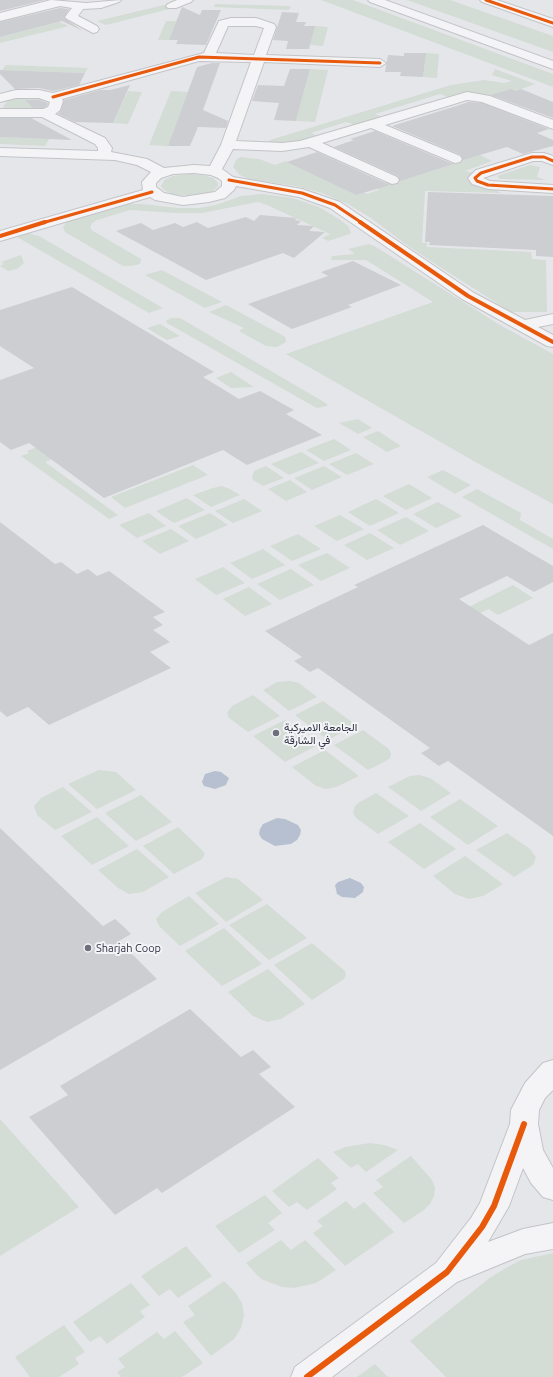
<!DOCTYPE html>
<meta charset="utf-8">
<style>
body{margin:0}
canvas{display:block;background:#e5e6e9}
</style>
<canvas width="553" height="1377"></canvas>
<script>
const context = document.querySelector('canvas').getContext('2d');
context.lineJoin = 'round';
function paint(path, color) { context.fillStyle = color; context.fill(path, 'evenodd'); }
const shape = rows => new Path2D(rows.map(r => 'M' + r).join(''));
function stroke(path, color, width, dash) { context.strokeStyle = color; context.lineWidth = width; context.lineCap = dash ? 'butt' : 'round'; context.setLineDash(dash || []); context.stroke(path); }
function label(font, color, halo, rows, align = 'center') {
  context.font = font + ' Ubuntu,Vazirmatn,sans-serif'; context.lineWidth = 4; context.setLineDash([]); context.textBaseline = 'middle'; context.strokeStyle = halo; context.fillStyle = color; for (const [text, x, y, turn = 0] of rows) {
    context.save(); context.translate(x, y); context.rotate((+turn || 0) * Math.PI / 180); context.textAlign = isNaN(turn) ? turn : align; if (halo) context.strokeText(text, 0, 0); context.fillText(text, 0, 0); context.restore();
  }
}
paint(shape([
 [321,0,353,0,553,74,553,87],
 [407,0,450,0,553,36,553,52],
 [215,4,291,6,289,10,214,7],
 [164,5,173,8,106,25,97,21],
 [166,21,177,21,169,40,158,40],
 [59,22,69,26,0,43,0,37],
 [315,26,328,27,323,46,310,45],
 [426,53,439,54,437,78,423,77],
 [6,65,88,68,85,73,2,70],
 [310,69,328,70,315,122,296,121],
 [495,69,535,84,516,91,511,89,502,92,505,94,493,98,475,93,461,93,448,97,440,94,375,114,383,117,355,125,346,122,311,133,319,136,296,143,267,144,270,140,451,85,484,80,504,83,512,81,492,75],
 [128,91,142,92,128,124,113,123],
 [171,91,188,92,168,146,149,145],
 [18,98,38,98,47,103,45,107,40,109,5,109,3,107,8,100],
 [0,137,49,139,45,146,0,144],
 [348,142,438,165,451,163,476,153,492,161,465,171,475,173,492,188,501,193,425,191,422,243,427,243,427,247,531,252,532,259,546,260,547,312,511,312,440,267,404,243,371,218,348,204,322,193,296,186,249,179,240,175,233,167,236,160,240,157,259,159,275,165,286,161,356,195,361,191,367,194,379,190,375,187,407,177,337,146],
 [530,165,540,167,537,177,546,180,500,179,497,176],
 [187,174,202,175,213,178,218,183,218,186,212,192,192,196,171,194,163,189,161,186,164,180,173,176],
 [262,194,293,198,319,207,339,219,348,226,351,232,350,234,328,241,322,238,330,234,267,205,258,202,202,213,176,213,130,210,97,220,92,223,90,228,93,231,141,259,140,264,132,266,123,266,65,232,63,227,68,220,123,204,142,204,178,208,199,208,216,205,241,196],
 [27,233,39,236,163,308,149,313,17,237],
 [369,244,376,247,500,325,553,354,553,504,479,464,286,354,433,302,366,260,331,260,332,256,355,254,348,249],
 [21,255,24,263,17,269,8,271,0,266,4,264,1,262],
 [162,270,222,302,205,308,145,275],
 [226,305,282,335,285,337,286,342,277,347,266,346,239,331,244,328,209,312],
 [171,318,180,318,324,402,327,404,327,406,317,408,313,406,167,323,166,321],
 [160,324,180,336,167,340,147,328],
 [231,372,254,387,231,388,216,378],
 [358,419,372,428,358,434,339,423],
 [95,425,119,434,45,462,118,515,109,519,21,456,29,453,27,451],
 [378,431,401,446,387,452,363,437],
 [334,439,351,450,324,461,306,450],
 [301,452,319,463,289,475,271,464],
 [356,453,374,464,347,475,329,464],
 [193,465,208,475,125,508,111,497],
 [266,466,284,478,263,486,253,480,252,477,254,471],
 [324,466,342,477,312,490,294,478],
 [443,470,471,485,455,494,427,477],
 [290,480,307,492,286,501,268,489],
 [409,484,432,498,406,510,383,496],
 [222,486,230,489,240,495,211,507,193,495,213,488],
 [477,489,521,513,520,520,553,539,553,549,462,497],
 [187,498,205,510,174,523,156,511],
 [244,499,262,511,233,523,215,511],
 [376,499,399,513,370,526,348,512],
 [438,502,462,516,436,528,413,514],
 [149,513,166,526,137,538,119,525],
 [210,513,228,525,196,539,178,526],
 [340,515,364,529,337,541,314,526],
 [406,517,429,531,400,545,377,530],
 [171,529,189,541,160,554,142,541],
 [370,533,394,548,367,560,344,545],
 [298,534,321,549,292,561,270,546],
 [263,549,285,565,252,579,230,563],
 [327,553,350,568,321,581,298,565],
 [223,567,245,583,216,595,195,579],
 [291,569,314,585,280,600,257,584],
 [513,585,533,598,498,615,489,609,442,631,432,625],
 [249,587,272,604,245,616,223,599],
 [290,681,299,683,317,697,289,711,263,690,277,682],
 [253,695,280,716,248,732,229,718,227,713,232,706],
 [323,701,356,725,328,740,295,715],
 [285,720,318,745,285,762,253,736],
 [363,730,389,749,391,754,390,758,386,761,368,770,334,745],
 [325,750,359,776,336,787,326,789,316,786,292,767],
 [99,770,116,772,136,790,97,809,68,784],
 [419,775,430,778,451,793,421,811,388,787,410,776],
 [63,787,92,812,55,830,37,815,34,806,41,798],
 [376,793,409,816,378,834,356,818,353,813,355,806,358,803],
 [141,795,172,822,136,841,105,813],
 [460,799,498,826,468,845,430,817],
 [97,817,129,846,92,865,61,836],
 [420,823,456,849,424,869,388,842],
 [178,827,202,850,205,854,202,859,174,874,143,846],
 [507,833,530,849,536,857,533,865,514,877,476,850],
 [137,849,169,877,143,892,129,894,118,888,98,870],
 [465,856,503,884,483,896,469,899,455,894,433,876],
 [226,877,238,879,263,900,226,922,195,893],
 [189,896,219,924,180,946,159,926,156,919,162,912],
 [267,904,307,938,269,960,229,925],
 [224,928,262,964,222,986,185,951],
 [312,943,345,971,346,975,344,979,312,1000,274,965],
 [268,969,305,1004,281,1019,267,1022,253,1016,228,992],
 [0,1119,79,1207,0,1256],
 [370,1143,384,1145,398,1150,366,1172,358,1164,351,1168,333,1152,345,1147],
 [411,1156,432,1180,435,1188,434,1196,430,1204,424,1210,404,1223,373,1193,383,1187,376,1180],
 [318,1158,339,1178,331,1183,337,1189,307,1210,297,1202,289,1207,272,1191],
 [265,1195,282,1213,268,1223,275,1230,239,1253,215,1226],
 [346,1201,354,1209,364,1202,394,1232,345,1266,313,1233,323,1226,317,1221],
 [281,1240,291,1250,305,1240,336,1270,316,1283,294,1288,282,1287,261,1279,246,1263],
 [186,1246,212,1276,178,1298,170,1289,159,1296,141,1276],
 [553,1253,553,1377,446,1377,410,1341,491,1277,506,1268,521,1260],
 [224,1281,235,1292,242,1303,244,1315,241,1328,234,1339,211,1356,183,1322,195,1315,188,1306],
 [131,1283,150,1305,140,1311,145,1317,107,1344,100,1336,90,1342,73,1322],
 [64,1325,85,1352,75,1358,79,1364,59,1377,30,1377,15,1357],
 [175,1331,203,1363,182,1377,121,1377,117,1372,125,1367,118,1359,157,1332,164,1339],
 [375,1364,388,1377,357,1377]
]), '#d4dcd6');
paint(shape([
 [215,771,221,772,229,778,226,785,215,789,204,786,202,782,205,774],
 [277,818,285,819,298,825,301,830,300,835,297,840,291,844,275,846,262,839,259,834,260,829,263,824],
 [350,878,361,883,364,887,363,892,355,898,342,897,337,894,335,885,338,882]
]), '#b7c0d0');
paint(shape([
 [0,0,45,0,0,11],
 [182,7,200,15,202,10,221,10,206,45,176,44,178,40,169,40],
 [60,8,69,9,64,18,83,31,62,21,0,37,0,22],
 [282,12,299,13,296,22,306,22,304,26,315,26,309,49,286,49,288,41,273,40],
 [404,53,426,53,423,77,400,76,401,72,385,72,388,55,404,56],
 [212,63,220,63,203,110,228,121,226,128,198,127,190,146,168,146,197,67],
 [290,69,310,69,296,121,274,120,279,103,252,101,258,85,284,86],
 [0,70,85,73,79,85,53,91,39,88,15,89,0,74],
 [130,85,113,123,75,122,58,114,61,110,64,100,100,90,110,90],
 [511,89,516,91,521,89,553,102,553,118,491,95],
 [25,100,39,100,48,103,47,106,43,108,33,108],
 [469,102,482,103,549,129,537,133,553,140,553,146,523,154,507,147,463,160,461,155,392,126],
 [0,118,31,118,72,140,0,137],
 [375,131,453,164,400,181,398,176,334,147,354,140,350,139],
 [317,152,390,185,356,195,287,162],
 [428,192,553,196,553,257,536,256,536,250,429,245,430,242,425,242],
 [260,215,296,218,295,220,301,221,297,225,314,226,309,231,325,232,294,258,283,253,206,280,116,231,141,223,153,230,175,223,183,227,197,222,208,228,246,217,254,221],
 [353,261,401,285,348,305,352,307,292,329,248,304,328,276,321,272],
 [72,287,214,372,203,377,239,399,260,391,294,410,286,414,322,435,247,465,223,450,104,498,29,443,11,450,0,442,0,380,34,368,0,346,0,310],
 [0,522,55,564,61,562,77,574,88,569,97,576,109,571,165,612,153,617,163,625,153,630,170,642,150,652,171,668,49,725,28,707,7,717,0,711],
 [483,525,553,566,553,582,534,592,507,576,459,599,529,645,553,633,553,836,448,761,439,766,421,753,430,748,318,668,310,672,294,661,302,657,265,631,358,587,354,585],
 [0,828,103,926,115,919,123,926,131,934,119,941,157,979,0,1070],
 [190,1009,241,1057,253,1050,271,1067,259,1074,295,1107,162,1193,157,1188,115,1215,29,1117,68,1095,60,1086]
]), '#cdced1');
const minor = shape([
 [51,0,86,3,121,0,119,2,101,8,83,9,78,16,97,26,99,29,97,32,93,33,67,19,65,17,72,8,60,6,0,21,0,13,51,0],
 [177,0,193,0,191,2,176,8,168,8,166,6,168,4,177,0],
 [368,0,385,0,553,61,553,69,370,2,368,0],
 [480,0,497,0,553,19,553,27,482,2,480,0],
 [231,18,256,18,274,24,276,27,266,55,380,59,386,63,380,67,264,62,236,141,282,143,300,141,467,92,490,96,553,120,553,129,482,102,467,100,385,125,460,156,462,159,460,162,455,163,371,128,322,143,397,177,399,180,397,183,392,184,309,147,282,151,233,149,222,169,233,177,302,189,340,202,474,293,525,320,553,314,553,324,538,327,553,335,553,347,547,346,462,299,330,208,299,197,236,186,234,190,225,198,209,202,183,205,155,200,150,197,0,241,0,231,143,190,142,182,151,172,137,165,115,160,0,156,0,148,98,151,98,148,95,144,42,117,0,117,0,109,43,109,48,107,50,102,39,98,16,98,0,102,0,94,16,90,39,90,53,93,204,53,219,21,231,18],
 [228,26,256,26,264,28,254,55,216,53,228,26],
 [199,61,251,62,221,145,210,166,194,165,164,168,147,159,111,152,112,148,105,138,55,114,60,110,63,101,62,99,199,61],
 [194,173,211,175,218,178,222,181,222,186,215,192,183,197,164,193,156,187,156,183,161,178,173,174,194,173],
 [532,153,544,153,553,156,553,165,542,161,533,161,483,178,490,181,553,185,553,193,488,189,472,184,468,178,476,170,532,153],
 [553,1060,553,1090,545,1098,539,1110,538,1124,543,1150,553,1168,553,1200,543,1197,531,1183,523,1168,509,1206,488,1242,523,1229,553,1223,553,1249,525,1254,457,1282,332,1377,291,1377,295,1367,436,1263,471,1218,480,1203,510,1124,511,1110,525,1083,543,1063,553,1060]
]);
stroke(minor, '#c3c4c7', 2);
paint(minor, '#f4f4f6');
stroke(shape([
 [486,0,553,23],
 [53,97,199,57,380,63],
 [553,161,544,157,532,157,481,173,475,178,477,181,488,185,553,189],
 [229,180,302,193,335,205,362,223],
 [42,223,152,192]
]), '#e8590c', 3);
stroke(shape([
 [360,222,468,296,553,342],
 [0,236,45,222]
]), '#e8590c', 4);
stroke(shape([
 [307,1377,447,1272,482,1227,494,1206,524,1124]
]), '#e8590c', 6);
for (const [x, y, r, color] of [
 [276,733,4,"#6d707b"],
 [88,948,4,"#6d707b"]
]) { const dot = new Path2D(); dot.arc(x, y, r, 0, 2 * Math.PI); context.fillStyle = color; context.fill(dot); stroke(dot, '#f3f4f7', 1.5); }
label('11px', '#2d3140', '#f3f4f7', [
 ["الجامعة الاميركية",284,727],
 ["في الشارقة",284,740],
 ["Sharjah Coop",96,948]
], 'left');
</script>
